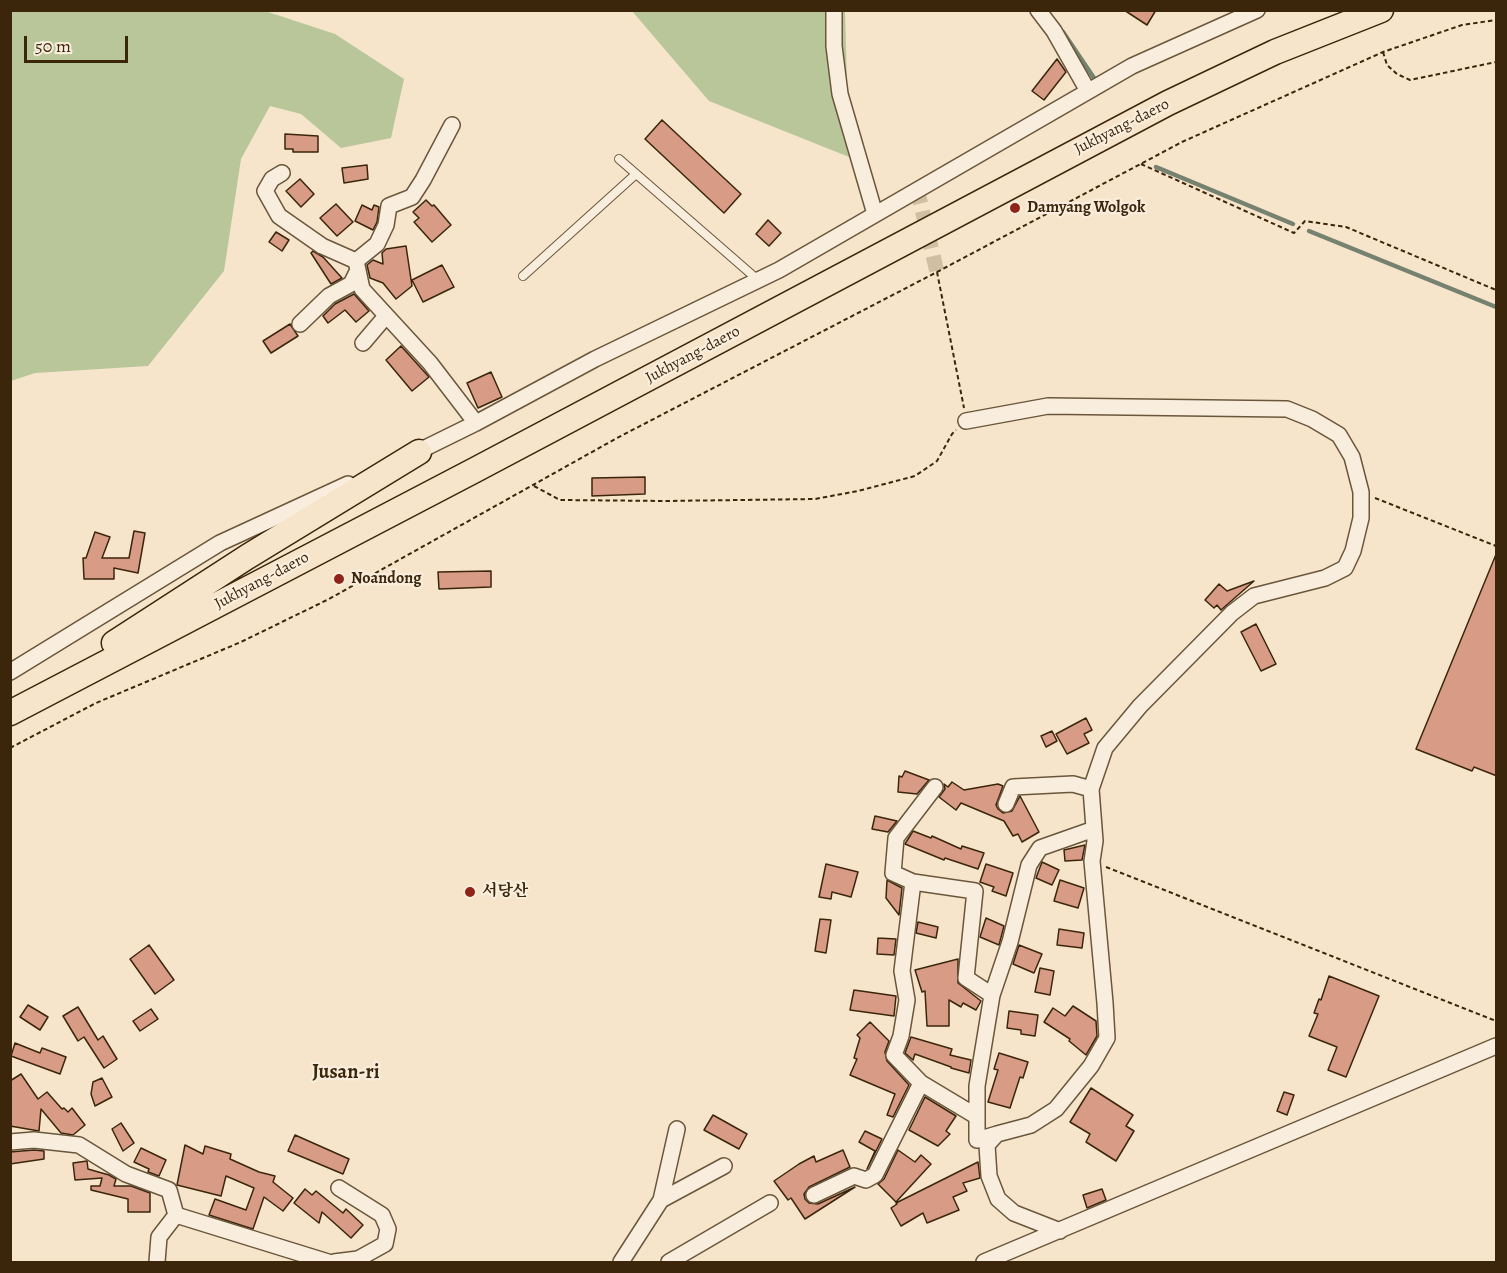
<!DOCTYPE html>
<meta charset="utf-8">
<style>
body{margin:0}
#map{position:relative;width:1507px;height:1273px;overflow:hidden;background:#f6e5ca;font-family:Alegreya,serif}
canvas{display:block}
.frame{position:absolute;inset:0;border:12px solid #3b260b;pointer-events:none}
.scale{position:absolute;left:24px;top:36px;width:104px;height:27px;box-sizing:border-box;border:3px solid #3b260b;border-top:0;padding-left:8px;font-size:18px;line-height:21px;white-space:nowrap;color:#3b260b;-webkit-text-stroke:4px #f9eedd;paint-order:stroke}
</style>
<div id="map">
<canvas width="1507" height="1273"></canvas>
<div class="frame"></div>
<div class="scale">50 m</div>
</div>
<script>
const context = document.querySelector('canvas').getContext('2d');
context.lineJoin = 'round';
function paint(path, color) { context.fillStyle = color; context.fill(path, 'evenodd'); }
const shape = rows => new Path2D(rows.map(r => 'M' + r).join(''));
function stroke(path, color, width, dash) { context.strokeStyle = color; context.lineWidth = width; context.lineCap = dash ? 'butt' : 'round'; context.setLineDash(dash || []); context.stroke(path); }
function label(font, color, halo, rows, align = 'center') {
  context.font = font + ' Alegreya,"Noto Serif KR",serif'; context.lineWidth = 4.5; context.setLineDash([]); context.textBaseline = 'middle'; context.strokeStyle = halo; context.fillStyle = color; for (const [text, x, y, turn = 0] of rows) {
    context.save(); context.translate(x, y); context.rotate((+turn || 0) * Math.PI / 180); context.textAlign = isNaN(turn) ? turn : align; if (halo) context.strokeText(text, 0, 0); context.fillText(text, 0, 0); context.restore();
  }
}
paint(shape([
 [10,11,265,11,335,34,404,79,391,138,341,148,301,114,270,106,241,159,224,271,148,366,35,373,11,381],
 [632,11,845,11,849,157,709,101]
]), '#b8c69a');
stroke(shape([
 [1063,32,1094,78],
 [1156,167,1293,224],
 [1309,231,1496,307]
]), '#768270', 4.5);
const building = shape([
 [1124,10,1156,10,1147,25,1124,10],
 [1057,59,1066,72,1044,100,1032,91,1057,59],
 [662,120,741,194,724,213,645,139,662,120],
 [285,134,318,136,318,152,293,152,293,149,285,149,285,134],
 [367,165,368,179,344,183,342,168,367,165],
 [300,179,314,194,301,207,286,191,300,179],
 [426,200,432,206,434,205,451,225,432,242,414,222,419,218,413,212,426,200],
 [336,204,353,222,337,236,320,218,336,204],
 [362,205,372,210,374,205,379,207,377,222,373,230,355,221,362,205],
 [768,220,781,233,769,246,756,234,768,220],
 [276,232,289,240,282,251,269,242,276,232],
 [406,246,412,286,396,299,383,283,370,278,367,265,373,260,383,264,382,253,386,249,406,246],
 [313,251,323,257,342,278,331,284,311,253,313,251],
 [442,265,454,287,423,302,412,280,442,265],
 [354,294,369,311,356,322,345,310,328,323,323,316,335,304,354,294],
 [290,324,298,336,271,353,263,341,290,324],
 [401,346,429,377,412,391,386,360,401,346],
 [491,372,502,397,478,408,467,383,491,372],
 [645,477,645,494,592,496,592,478,645,477],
 [134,531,145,533,138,573,114,568,114,579,84,579,83,558,86,558,95,532,110,537,102,558,129,558,134,531],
 [1497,552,1497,776,1474,767,1472,771,1416,749,1497,552],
 [491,571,491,587,439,589,438,572,491,571],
 [1254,581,1221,610,1217,605,1214,608,1205,600,1219,584,1227,591,1254,581],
 [1256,624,1276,664,1261,671,1241,632,1256,624],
 [1086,718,1092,730,1084,734,1089,743,1067,754,1056,734,1086,718],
 [1052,731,1057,741,1046,747,1041,736,1052,731],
 [905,771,929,780,917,794,898,792,899,776,902,777,905,771],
 [952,782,964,790,998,784,1003,786,996,805,998,809,1003,813,1012,811,1020,796,1039,832,1022,842,1018,834,1013,836,1004,821,961,803,956,810,939,797,945,789,944,784,948,787,952,782],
 [875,816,897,821,888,832,872,829,875,816],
 [913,831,931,838,932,836,961,849,962,846,984,853,978,869,945,858,944,860,905,844,913,831],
 [1085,845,1082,860,1065,861,1064,850,1085,845],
 [1042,862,1059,870,1052,885,1036,878,1042,862],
 [826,864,858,872,851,897,832,892,831,899,819,897,826,864],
 [986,864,1013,873,1006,896,992,891,994,887,980,882,986,864],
 [887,880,902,888,899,915,886,898,887,880],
 [1060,880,1084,888,1078,908,1054,901,1060,880],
 [986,918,1004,926,999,945,980,937,986,918],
 [820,919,831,920,826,953,815,951,820,919],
 [918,922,938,927,936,938,916,933,918,922],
 [1059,929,1084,933,1082,948,1057,945,1059,929],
 [878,938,896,939,894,955,877,954,878,938],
 [149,945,174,980,155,994,130,959,149,945],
 [1019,945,1042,954,1034,973,1013,964,1019,945],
 [958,959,958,983,981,1001,976,1010,963,1003,961,1007,949,1000,949,1026,927,1026,925,991,922,992,915,970,958,959],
 [1040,968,1054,971,1050,995,1035,992,1040,968],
 [1329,976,1379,996,1346,1077,1328,1070,1337,1047,1309,1036,1318,1014,1314,1013,1319,999,1321,1000,1329,976],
 [854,990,896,996,894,1016,850,1010,854,990],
 [28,1005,48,1017,40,1030,20,1017,28,1005],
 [1073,1006,1096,1021,1097,1036,1086,1055,1069,1041,1070,1039,1044,1022,1053,1008,1065,1016,1073,1006],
 [78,1007,98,1040,103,1036,117,1059,104,1068,84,1037,78,1041,63,1016,78,1007],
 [151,1009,158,1019,140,1031,133,1021,151,1009],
 [1009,1011,1038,1015,1035,1036,1021,1034,1021,1030,1007,1028,1009,1011],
 [870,1022,889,1041,885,1052,887,1061,909,1085,893,1117,887,1115,895,1094,850,1075,857,1059,854,1058,860,1038,857,1035,870,1022],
 [911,1037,952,1049,950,1055,971,1060,969,1073,951,1068,951,1067,915,1054,913,1060,905,1053,911,1037],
 [15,1043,40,1053,42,1048,66,1057,60,1074,11,1056,15,1043],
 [999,1053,1028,1062,1023,1078,1020,1077,1010,1108,988,1102,998,1070,994,1069,999,1053],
 [21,1074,38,1099,47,1092,62,1109,64,1108,68,1112,72,1108,85,1125,73,1135,61,1133,41,1109,39,1131,10,1126,10,1081,21,1074],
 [102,1078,112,1097,95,1106,91,1094,93,1082,102,1078],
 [1091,1088,1133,1115,1126,1126,1134,1131,1116,1161,1086,1142,1090,1134,1070,1122,1091,1088],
 [1284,1092,1294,1095,1287,1115,1277,1111,1284,1092],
 [925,1097,956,1116,946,1131,950,1134,938,1146,909,1130,925,1097],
 [713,1115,747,1134,739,1149,704,1130,713,1115],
 [121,1123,134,1143,123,1151,112,1129,121,1123],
 [865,1131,882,1139,867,1169,875,1151,859,1142,865,1131],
 [295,1135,349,1159,343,1174,288,1151,295,1135],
 [185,1145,203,1154,205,1146,231,1154,230,1159,259,1172,275,1176,273,1182,293,1198,283,1211,264,1197,253,1229,209,1215,215,1199,246,1210,254,1188,226,1176,221,1196,177,1185,185,1145],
 [141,1148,166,1160,159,1176,148,1172,149,1169,134,1162,141,1148],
 [34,1150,44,1151,44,1159,10,1164,10,1152,34,1150],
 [843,1150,850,1167,809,1187,804,1194,805,1199,809,1203,818,1204,855,1187,805,1219,791,1198,788,1200,774,1181,799,1164,814,1156,816,1162,843,1150],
 [898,1150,915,1162,921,1155,931,1164,896,1202,878,1184,884,1179,898,1150],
 [87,1161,88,1169,109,1175,116,1179,114,1186,131,1186,150,1193,150,1212,128,1212,128,1199,91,1190,91,1186,100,1186,102,1178,75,1180,73,1163,87,1161],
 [978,1162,980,1178,963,1183,967,1191,953,1197,959,1210,927,1223,923,1213,901,1226,891,1208,897,1204,896,1203,978,1162],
 [305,1189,312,1195,316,1191,343,1213,346,1209,363,1225,351,1238,322,1212,319,1223,294,1203,305,1189],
 [1102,1189,1106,1200,1087,1208,1083,1195,1102,1189]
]);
paint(building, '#d79b86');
stroke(building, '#3b260b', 1.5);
stroke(shape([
 [917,189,937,272]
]), '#d1bfa4', 15, [15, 8]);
const service = shape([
 [619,159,758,280],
 [523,276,636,174]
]);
const minor = shape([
 [834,10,834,46,840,94,875,214],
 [1038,10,1054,31,1088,91],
 [282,173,272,179,265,191,279,216,322,246,356,261,362,289,430,363,476,423],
 [356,261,377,244,386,225,389,206,412,197,423,180,452,125],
 [300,324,329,296,351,284,358,270],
 [363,343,386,316],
 [966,421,1048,406,1287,409,1312,419,1339,435,1352,457,1361,492,1361,518,1353,551,1345,568,1325,578,1254,596,1232,613,1140,706,1105,748,1091,789,1095,841,1092,861,1105,1003,1107,1038,1091,1066,1056,1109,1031,1125,997,1134,987,1145,989,1176,998,1199,1014,1213,1060,1231],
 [411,455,476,423,595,359,779,270,1132,66,1257,10],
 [10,672,220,543,348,484],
 [935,787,896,838,893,873,913,882,975,891,966,978,992,995],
 [1006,804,1013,787,1073,784,1091,789],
 [921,1083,976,1116],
 [997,1134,977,1140,977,1086,992,995,1010,942,1029,865,1040,848,1094,829],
 [10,1142,34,1140,79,1145,126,1174,169,1190,176,1215],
 [814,1195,854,1176,866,1180,875,1175,921,1083,894,1055,901,1036,907,1000,902,971,913,882],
 [661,1200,724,1166],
 [176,1215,328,1262],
 [157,1262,159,1237,176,1215],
 [334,1262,358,1259,385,1244,388,1229,382,1215,339,1188],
 [621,1262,661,1200,677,1129],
 [669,1262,770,1203],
 [984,1262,1496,1046]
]);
const primary = shape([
 [114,643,247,557,419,452],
 [10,713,475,470,1168,103,1275,52,1381,10]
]);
stroke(service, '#6a563b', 10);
stroke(minor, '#6a563b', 18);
stroke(primary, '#3b260b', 27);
stroke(shape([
 [1383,52,1387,65,1397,74,1410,80,1496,62],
 [1141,164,1294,233,1305,221,1346,227,1496,290],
 [937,272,964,408],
 [534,486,560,500,664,501,815,499,858,491,915,476,937,461,952,434,956,430],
 [1375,498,1496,546],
 [10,748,96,703,241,642,329,599,617,438,937,272,1182,142,1383,52,1462,25,1496,20],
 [1106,867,1496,1021]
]), '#3b260b', 2, [4.5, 3]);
stroke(service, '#f9eedd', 8);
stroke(minor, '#f9eedd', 15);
stroke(primary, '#f6e5ca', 24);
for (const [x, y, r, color] of [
 [1015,208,6,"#8f2418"],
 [339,579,6,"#8f2418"],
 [470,892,6,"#8f2418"]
]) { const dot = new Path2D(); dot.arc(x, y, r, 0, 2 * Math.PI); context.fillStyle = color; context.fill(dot); stroke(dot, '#f9eedd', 2); }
label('16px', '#3b260b', '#f9eedd', [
 ["Jukhyang-daero",1122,127,-27],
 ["Jukhyang-daero",693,355,-28],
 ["Jukhyang-daero",262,581,-28]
]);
label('bold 16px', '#3b260b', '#f9eedd', [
 ["Damyang Wolgok",1027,208],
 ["Noandong",351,579],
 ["서당산",482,892]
], 'left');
label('bold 20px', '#3b260b', '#f9eedd', [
 ["Jusan-ri",346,1073]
]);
</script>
